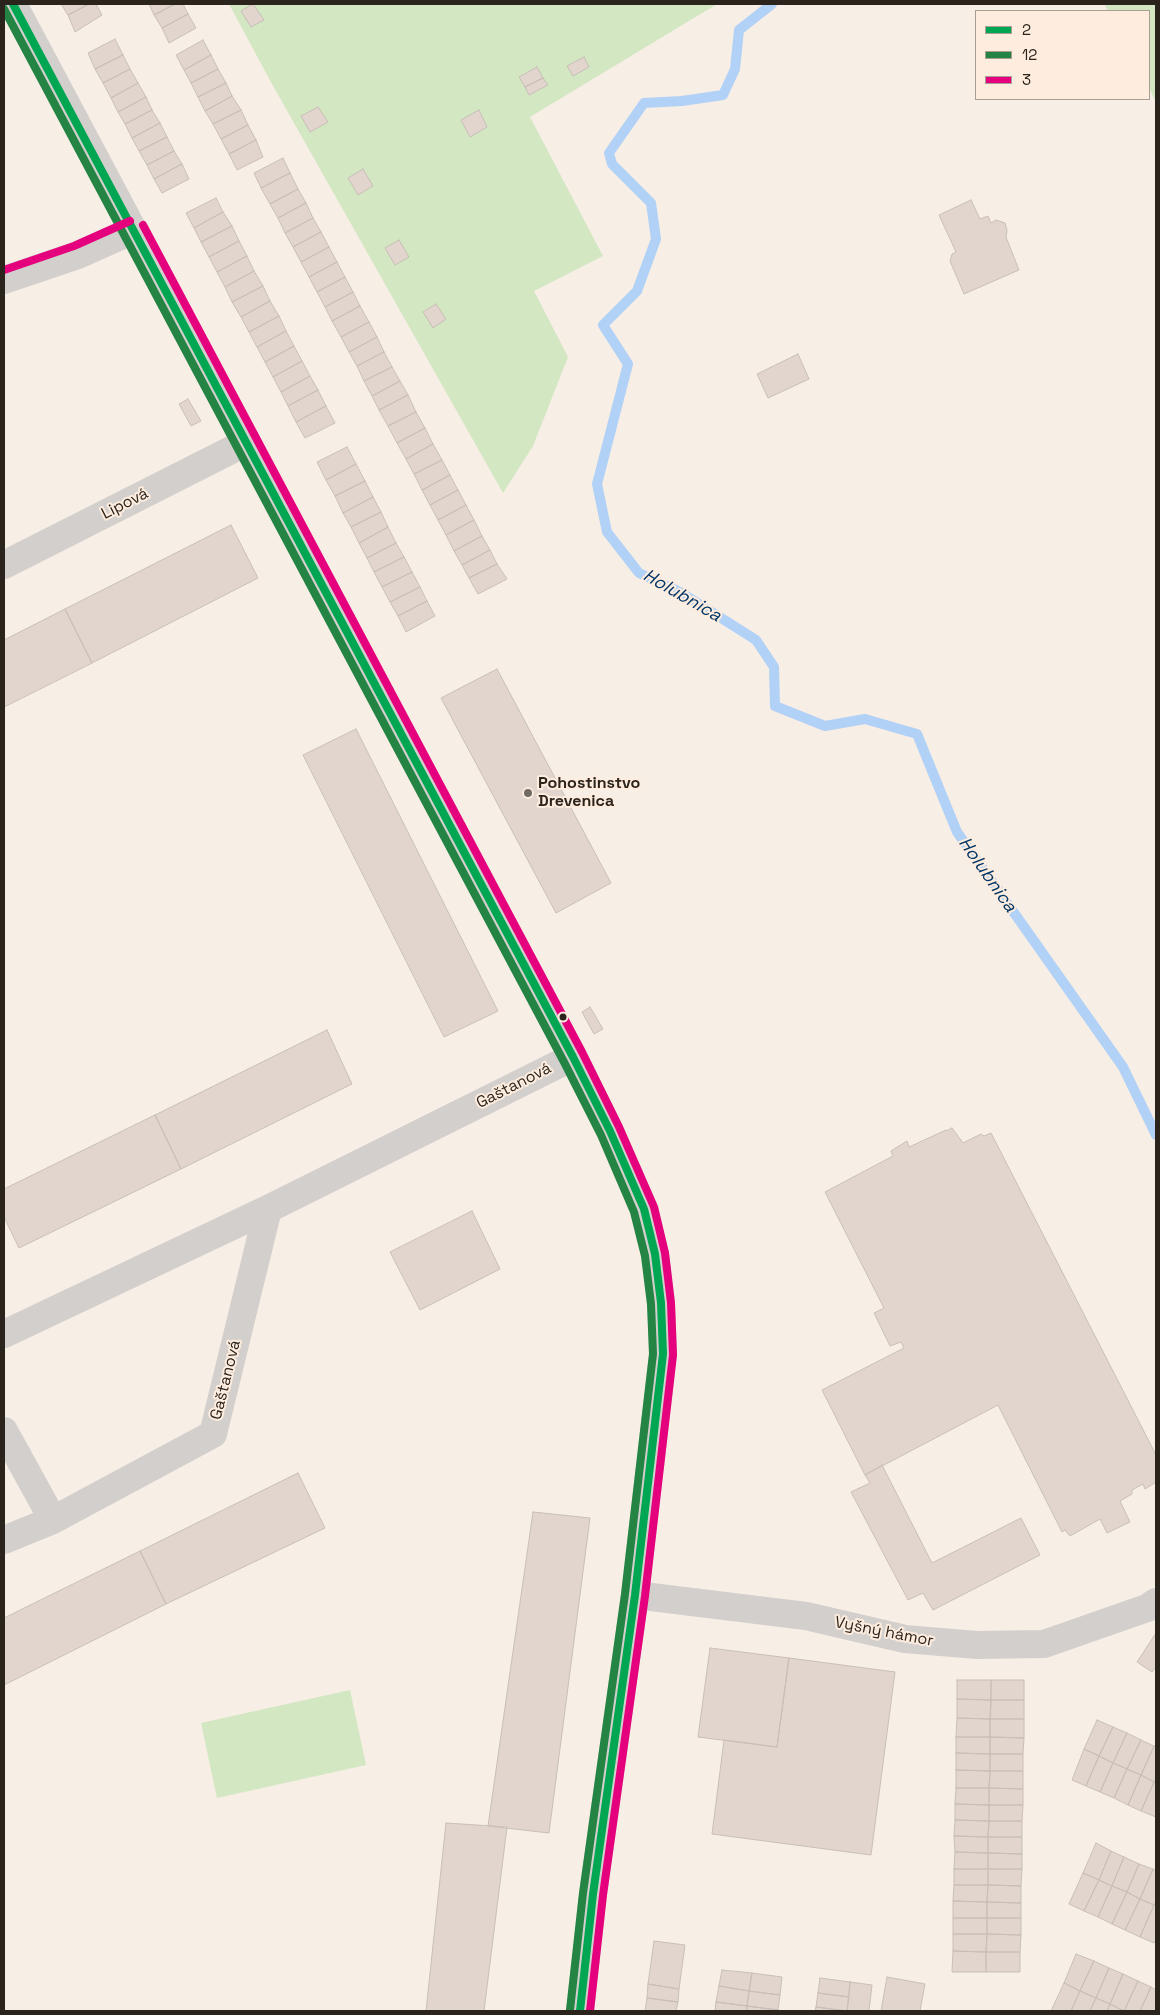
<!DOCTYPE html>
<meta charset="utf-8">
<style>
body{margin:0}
#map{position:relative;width:1160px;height:2015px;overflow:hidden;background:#f7eee5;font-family:"Space Grotesk",sans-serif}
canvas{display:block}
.frame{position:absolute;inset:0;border:5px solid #2b241d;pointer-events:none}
.legend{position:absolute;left:975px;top:10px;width:175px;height:90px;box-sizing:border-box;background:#feedde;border:1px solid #aa9d91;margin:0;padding:6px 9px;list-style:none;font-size:15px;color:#2b241d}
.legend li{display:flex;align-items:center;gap:10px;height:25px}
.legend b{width:25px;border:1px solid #aa9d91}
</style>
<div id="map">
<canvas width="1160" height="2015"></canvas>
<div class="frame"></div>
<ul class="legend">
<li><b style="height:6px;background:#00a651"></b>2</li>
<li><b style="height:6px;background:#238443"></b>12</li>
<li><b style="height:6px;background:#e5007d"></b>3</li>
</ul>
</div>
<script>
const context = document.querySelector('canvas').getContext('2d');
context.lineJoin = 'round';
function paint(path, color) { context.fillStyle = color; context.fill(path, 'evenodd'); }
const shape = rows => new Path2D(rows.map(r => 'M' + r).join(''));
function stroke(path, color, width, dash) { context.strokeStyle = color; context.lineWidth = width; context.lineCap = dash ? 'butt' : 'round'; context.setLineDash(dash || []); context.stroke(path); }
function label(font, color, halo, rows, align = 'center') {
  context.font = font + ' "Space Grotesk",sans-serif'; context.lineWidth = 4; context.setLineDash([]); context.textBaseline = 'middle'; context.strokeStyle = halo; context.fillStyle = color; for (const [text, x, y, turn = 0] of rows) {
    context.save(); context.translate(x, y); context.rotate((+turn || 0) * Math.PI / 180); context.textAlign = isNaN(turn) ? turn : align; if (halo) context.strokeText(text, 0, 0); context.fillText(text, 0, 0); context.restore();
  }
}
paint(shape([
 [229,4,717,4,530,117,603,256,534,291,568,357,533,446,503,493,272,84],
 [1104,4,1156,4,1156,102,1149,88,1149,11,1108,11],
 [350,1690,366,1765,217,1798,201,1723]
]), '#d2e7c2');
stroke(shape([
 [772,4,739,30,735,69,723,95,682,101,644,103,609,153,612,164,651,203,656,239,637,291,603,325,628,364,597,484,607,532,639,573,680,592,756,640,774,667,775,706,825,726,865,719,917,734,957,832,1123,1067,1156,1135]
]), '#b2d1f6', 10);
const building = shape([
 [61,4,89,4,68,15,61,4],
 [89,4,96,4,102,15,75,32,68,15,89,4],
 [149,4,175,4,154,15,149,4],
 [175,4,183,4,188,14,162,28,154,15,175,4],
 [253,4,264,20,251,27,241,11,253,4],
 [188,14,196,28,169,43,162,28,188,14],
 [115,39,123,55,95,69,88,53,115,39],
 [203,40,211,55,184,70,176,55,203,40],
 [123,55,130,69,103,83,95,69,123,55],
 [211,55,218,69,191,83,184,70,211,55],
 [584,57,589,67,573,76,567,66,584,57],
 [537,67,543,78,525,87,519,77,537,67],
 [130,69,138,83,111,98,103,83,130,69],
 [218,69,226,83,198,97,191,83,218,69],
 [543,78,548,85,529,95,525,87,543,78],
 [138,83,146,97,118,112,111,98,138,83],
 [226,83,232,96,205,111,198,97,226,83],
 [232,96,241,110,213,124,205,111,232,96],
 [146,97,152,110,125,124,118,112,146,97],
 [318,107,328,122,310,132,301,116,318,107],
 [152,110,160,123,132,138,125,124,152,110],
 [241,110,248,125,221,139,213,124,241,110],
 [479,110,487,127,470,137,461,120,479,110],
 [160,123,167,137,139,151,132,138,160,123],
 [248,125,256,140,229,154,221,139,248,125],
 [167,137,174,151,147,165,139,151,167,137],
 [256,140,263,157,237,170,229,154,256,140],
 [174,151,182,164,154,179,147,165,174,151],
 [283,158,290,173,261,188,254,173,283,158],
 [182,164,189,179,162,193,154,179,182,164],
 [363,169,373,186,358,195,348,178,363,169],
 [290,173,298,189,270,204,261,188,290,173],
 [298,189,306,203,278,218,270,204,298,189],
 [216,198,223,212,194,228,186,213,216,198],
 [971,200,980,219,988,216,991,223,996,220,1005,223,1007,230,1006,237,1019,270,964,294,950,261,952,254,956,252,939,215,971,200],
 [306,203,313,218,285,233,278,218,306,203],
 [223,212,232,226,201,242,194,228,223,212],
 [313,218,321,232,293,247,285,233,313,218],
 [232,226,239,241,209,257,201,242,232,226],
 [321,232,329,247,301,262,293,247,321,232],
 [399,240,409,257,395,265,385,248,399,240],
 [239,241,247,256,217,272,209,257,239,241],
 [329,247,337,262,309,277,301,262,329,247],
 [247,256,254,271,225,287,217,272,247,256],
 [337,262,345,277,317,292,309,277,337,262],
 [254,271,263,286,232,302,225,287,254,271],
 [345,277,353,292,325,307,317,292,345,277],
 [263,286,270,301,241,317,232,302,263,286],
 [353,292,360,306,332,321,325,307,353,292],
 [270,301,279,316,249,332,241,317,270,301],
 [436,304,446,319,433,328,423,312,436,304],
 [360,306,369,322,341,337,332,321,360,306],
 [279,316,286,331,257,347,249,332,279,316],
 [369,322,377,337,349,352,341,337,369,322],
 [286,331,294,346,265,362,257,347,286,331],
 [377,337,384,352,357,366,349,352,377,337],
 [294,346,302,361,273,377,265,362,294,346],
 [384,352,392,367,364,381,357,366,384,352],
 [798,354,809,379,768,398,757,374,798,354],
 [302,361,310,376,281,392,273,377,302,361],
 [392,367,400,381,372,396,364,381,392,367],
 [310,376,318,390,288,406,281,392,310,376],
 [400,381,408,395,379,410,372,396,400,381],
 [318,390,326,406,296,422,288,406,318,390],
 [408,395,416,412,388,426,379,410,408,395],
 [188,399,201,421,191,426,179,404,188,399],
 [326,406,335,423,305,438,296,422,326,406],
 [416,412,425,428,397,443,388,426,416,412],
 [425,428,433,444,406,459,397,443,425,428],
 [433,444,442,460,414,474,406,459,433,444],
 [347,447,356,464,326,480,317,462,347,447],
 [442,460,450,475,422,490,414,474,442,460],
 [356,464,365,481,335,496,326,480,356,464],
 [450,475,458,490,430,505,422,490,450,475],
 [365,481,373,497,343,513,335,496,365,481],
 [458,490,466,505,438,520,430,505,458,490],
 [373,497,381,512,351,527,343,513,373,497],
 [466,505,474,520,446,535,438,520,466,505],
 [381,512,388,527,359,543,351,527,381,512],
 [474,520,482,536,454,551,446,535,474,520],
 [231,525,258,578,92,663,65,609,231,525],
 [388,527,396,543,367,558,359,543,388,527],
 [482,536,490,550,462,565,454,551,482,536],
 [396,543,404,557,374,572,367,558,396,543],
 [490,550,497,564,469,578,462,565,490,550],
 [404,557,412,572,382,587,374,572,404,557],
 [497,564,507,579,478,594,469,578,497,564],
 [412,572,420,587,390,602,382,587,412,572],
 [420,587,427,601,398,616,390,602,420,587],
 [427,601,435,616,406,632,398,616,427,601],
 [65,609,92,663,4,707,4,640,65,609],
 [497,669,611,883,556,913,441,698,497,669],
 [356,729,498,1011,444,1037,303,755,356,729],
 [590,1007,603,1029,594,1034,582,1012,590,1007],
 [327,1030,352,1084,181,1169,155,1115,327,1030],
 [155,1115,181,1169,19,1248,4,1217,4,1189,155,1115],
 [952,1128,963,1143,981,1134,984,1136,991,1133,1156,1455,1156,1482,1145,1489,1143,1484,1132,1490,1132,1494,1120,1501,1130,1522,1107,1533,1100,1519,1070,1536,1065,1530,1062,1532,998,1405,865,1475,822,1390,904,1348,901,1342,890,1346,874,1313,884,1308,825,1192,893,1156,891,1151,907,1141,909,1147,946,1130,946,1131,952,1128],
 [472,1211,500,1269,420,1310,390,1252,472,1211],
 [882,1465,932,1563,1021,1518,1040,1555,933,1610,923,1593,908,1600,851,1492,870,1483,865,1475,882,1465],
 [298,1473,325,1528,166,1604,140,1551,298,1473],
 [533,1512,590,1518,549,1833,488,1826,533,1512],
 [140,1551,166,1604,4,1685,4,1618,140,1551],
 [1156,1633,1156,1667,1152,1672,1137,1662,1156,1633],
 [710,1648,789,1658,777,1747,698,1737,710,1648],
 [789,1658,895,1672,871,1855,712,1834,724,1740,777,1747,789,1658],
 [957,1680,991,1680,991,1700,957,1699,957,1680],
 [991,1680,1024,1680,1024,1700,991,1700,991,1680],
 [957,1699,991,1700,990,1719,957,1718,957,1699],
 [991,1700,1024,1700,1024,1719,990,1719,991,1700],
 [957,1718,990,1719,990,1737,956,1737,957,1718],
 [990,1719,1024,1719,1024,1738,990,1737,990,1719],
 [1097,1720,1113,1727,1099,1756,1084,1749,1097,1720],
 [1113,1727,1127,1733,1113,1763,1099,1756,1113,1727],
 [1127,1733,1141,1740,1127,1769,1113,1763,1127,1733],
 [956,1737,990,1737,990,1754,956,1753,956,1737],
 [990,1737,1024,1738,1023,1754,990,1754,990,1737],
 [1141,1740,1154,1746,1141,1775,1127,1769,1141,1740],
 [1154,1746,1156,1747,1156,1778,1154,1782,1141,1775,1154,1746],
 [1084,1749,1099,1756,1086,1786,1072,1780,1084,1749],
 [956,1753,990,1754,990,1771,956,1770,956,1753],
 [990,1754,1023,1754,1023,1771,990,1771,990,1754],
 [1099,1756,1113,1763,1100,1792,1086,1786,1099,1756],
 [1113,1763,1127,1769,1114,1798,1100,1792,1113,1763],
 [1127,1769,1141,1775,1128,1805,1114,1798,1127,1769],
 [956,1770,990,1771,989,1788,956,1788,956,1770],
 [990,1771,1023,1771,1023,1789,989,1788,990,1771],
 [1141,1775,1154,1782,1141,1811,1128,1805,1141,1775],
 [1154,1782,1156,1783,1156,1817,1141,1811,1154,1782],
 [956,1788,989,1788,989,1805,955,1804,956,1788],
 [989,1788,1023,1789,1023,1805,989,1805,989,1788],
 [955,1804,989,1805,989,1821,955,1820,955,1804],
 [989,1805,1023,1805,1022,1821,989,1821,989,1805],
 [955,1820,989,1821,988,1837,954,1836,955,1820],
 [989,1821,1022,1821,1022,1837,988,1837,989,1821],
 [446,1823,507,1827,484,2011,426,2011,446,1823],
 [954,1836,988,1837,988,1853,955,1852,954,1836],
 [988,1837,1022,1837,1022,1854,988,1853,988,1837],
 [1096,1843,1111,1851,1099,1880,1083,1873,1096,1843],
 [1111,1851,1124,1857,1112,1886,1099,1880,1111,1851],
 [955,1852,988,1853,988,1869,954,1869,955,1852],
 [988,1853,1022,1854,1022,1869,988,1869,988,1853],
 [1124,1857,1139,1864,1127,1892,1112,1886,1124,1857],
 [1139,1864,1153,1869,1140,1899,1127,1892,1139,1864],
 [954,1869,988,1869,988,1885,954,1885,954,1869],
 [988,1869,1022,1869,1021,1886,988,1885,988,1869],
 [1153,1869,1156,1871,1156,1901,1154,1905,1140,1899,1153,1869],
 [1083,1873,1099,1880,1084,1911,1069,1904,1083,1873],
 [1099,1880,1112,1886,1098,1917,1084,1911,1099,1880],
 [954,1885,988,1885,987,1902,953,1901,954,1885],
 [988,1885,1021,1886,1021,1903,987,1902,988,1885],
 [1112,1886,1127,1892,1112,1924,1098,1917,1112,1886],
 [1127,1892,1140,1899,1125,1930,1112,1924,1127,1892],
 [1140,1899,1154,1905,1140,1937,1125,1930,1140,1899],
 [953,1901,987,1902,987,1918,953,1918,953,1901],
 [987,1902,1021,1903,1021,1918,987,1918,987,1902],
 [1154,1905,1156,1906,1156,1939,1154,1943,1140,1937,1154,1905],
 [953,1918,987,1918,987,1934,953,1934,953,1918],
 [987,1918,1021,1918,1021,1935,987,1934,987,1918],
 [953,1934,987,1934,986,1952,953,1951,953,1934],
 [987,1934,1021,1935,1020,1952,986,1952,987,1934],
 [654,1941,685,1945,679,1989,648,1984,654,1941],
 [953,1951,986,1952,986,1972,952,1972,953,1951],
 [986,1952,1020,1952,1020,1972,986,1972,986,1952],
 [1076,1954,1094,1961,1080,1991,1064,1983,1076,1954],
 [1094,1961,1109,1968,1096,1998,1080,1991,1094,1961],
 [1109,1968,1123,1974,1110,2004,1096,1998,1109,1968],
 [722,1970,752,1973,749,1991,719,1986,722,1970],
 [752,1973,782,1977,780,1995,749,1991,752,1973],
 [1123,1974,1138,1981,1124,2011,1110,2004,1123,1974],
 [887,1977,925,1984,920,2011,881,2011,887,1977],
 [820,1978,850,1982,849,1997,818,1993,820,1978],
 [1138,1981,1151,1987,1140,2011,1124,2011,1138,1981],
 [850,1982,872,1985,869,2011,847,2011,850,1982],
 [1064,1983,1080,1991,1071,2011,1051,2011,1064,1983],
 [648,1984,679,1989,678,2002,647,1998,648,1984],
 [719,1986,749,1991,747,2006,716,2002,719,1986],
 [1151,1987,1156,1990,1156,2011,1140,2011,1151,1987],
 [749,1991,780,1995,778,2010,747,2006,749,1991],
 [1080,1991,1096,1998,1090,2011,1071,2011,1080,1991],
 [818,1993,849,1997,847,2011,816,2007,818,1993],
 [647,1998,678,2002,676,2011,645,2011,647,1998],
 [1096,1998,1110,2004,1107,2011,1090,2011,1096,1998],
 [716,2002,747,2006,747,2011,715,2011,716,2002],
 [1110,2004,1124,2011,1107,2011,1110,2004],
 [747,2006,778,2010,747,2011,747,2006],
 [816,2007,847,2011,815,2011,816,2007]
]);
paint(building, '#e2d5ce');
stroke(building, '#c8bfb8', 1);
stroke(shape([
 [13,4,573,1057,610,1131,644,1209,655,1254,661,1303,663,1354,635,1595,593,1894,580,2011],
 [4,280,78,255,134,230],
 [4,565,247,442],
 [4,1334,268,1209,573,1057],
 [4,1431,53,1520,213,1434,268,1209],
 [4,1540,53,1520],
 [635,1595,806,1616,905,1639,977,1645,1044,1644,1147,1608,1156,1602]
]), '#d2cfcd', 28);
stroke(shape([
 [13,4,573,1057,610,1131,644,1209,655,1254,661,1303,663,1354,635,1595,593,1894,580,2011]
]), '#00a651', 8);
stroke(shape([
 [4,9,564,1062,601,1135,634,1212,645,1256,651,1304,653,1354,625,1594,583,1893,570,2010]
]), '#238443', 8);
stroke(shape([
 [143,225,582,1052,619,1127,654,1207,665,1253,671,1303,673,1355,645,1596,603,1895,590,2011],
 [4,270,74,246,130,221]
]), '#e5007d', 8);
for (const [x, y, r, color] of [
 [528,793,5,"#726b63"],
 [563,1017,4.5,"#2b241d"]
]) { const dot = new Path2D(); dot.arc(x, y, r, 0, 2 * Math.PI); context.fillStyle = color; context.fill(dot); stroke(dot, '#feedde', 2); }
label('16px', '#2b241d', '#feedde', [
 ["Lipová",125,504,-27],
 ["Gaštanová",514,1086,-27],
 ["Gaštanová",226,1380,-76],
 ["Vyšný hámor",884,1632,11]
]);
label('bold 16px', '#2b241d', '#feedde', [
 ["Pohostinstvo",538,784],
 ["Drevenica",538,802]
], 'left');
label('italic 18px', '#003668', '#feedde', [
 ["Holubnica",682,596,30],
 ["Holubnica",987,875,55]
]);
</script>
